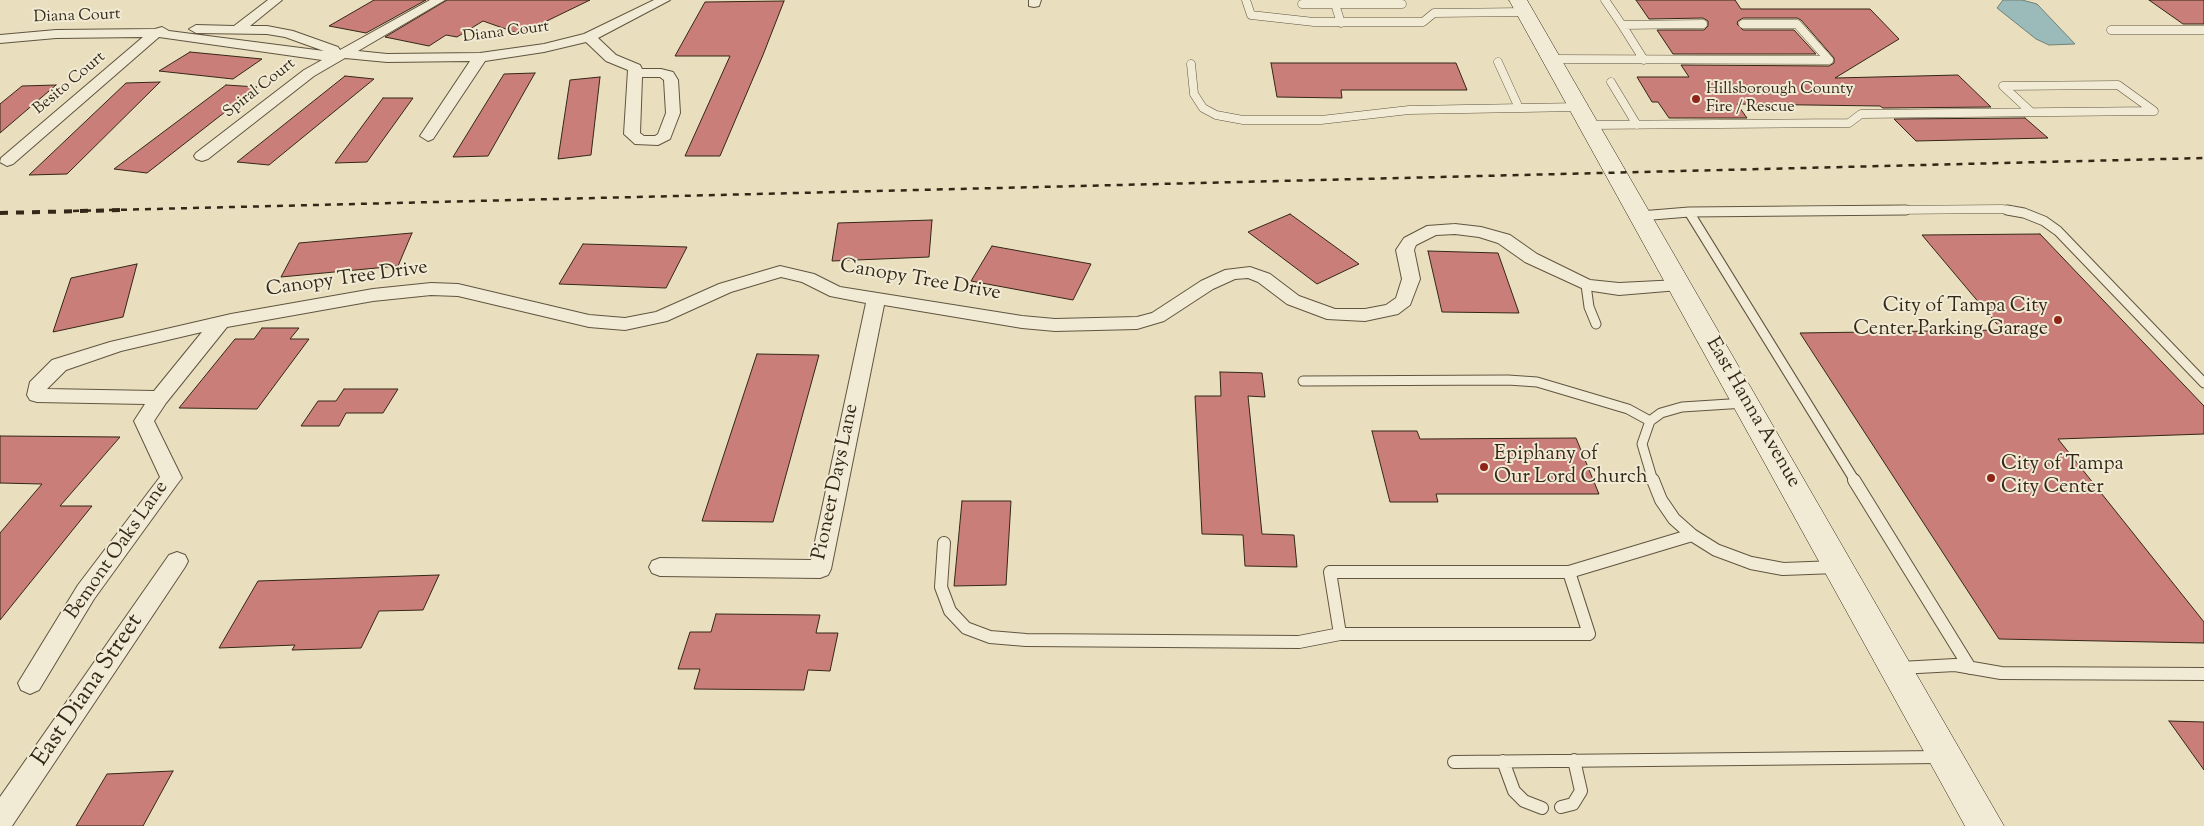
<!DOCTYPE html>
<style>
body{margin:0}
canvas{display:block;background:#e9debd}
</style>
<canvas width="2204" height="826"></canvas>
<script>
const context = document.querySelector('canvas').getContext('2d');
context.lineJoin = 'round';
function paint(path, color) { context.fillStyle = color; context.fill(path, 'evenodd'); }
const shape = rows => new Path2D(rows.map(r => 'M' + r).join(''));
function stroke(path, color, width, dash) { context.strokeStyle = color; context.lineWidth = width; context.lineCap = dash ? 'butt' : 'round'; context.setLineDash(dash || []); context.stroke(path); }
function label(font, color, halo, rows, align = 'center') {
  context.font = font + ' "Sorts Mill Goudy",serif'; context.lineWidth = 4; context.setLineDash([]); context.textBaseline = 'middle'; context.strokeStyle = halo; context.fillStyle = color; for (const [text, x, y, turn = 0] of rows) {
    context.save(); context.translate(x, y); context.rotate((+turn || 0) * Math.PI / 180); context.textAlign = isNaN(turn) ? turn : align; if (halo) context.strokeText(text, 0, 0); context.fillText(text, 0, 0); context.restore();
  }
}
const water = shape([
 [2003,0,2022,0,2037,4,2075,44,2049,45,2036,39,1997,8,2003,0]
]);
paint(water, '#9abbb9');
stroke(water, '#718078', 1);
const building = shape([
 [374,0,426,0,366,33,329,26,374,0],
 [447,0,590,0,520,34,483,21,457,37,446,35,429,46,385,37,447,0],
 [1636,0,1735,0,1741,9,1870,9,1899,39,1835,78,1958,75,1991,107,1883,108,1880,106,1737,104,1747,118,1669,118,1658,102,1652,102,1637,77,1689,77,1681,65,1829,66,1834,63,1834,58,1801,20,1797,18,1743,18,1738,21,1737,24,1743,30,1794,30,1816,54,1673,54,1657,30,1704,30,1708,26,1708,21,1703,18,1649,19,1636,0],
 [2149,0,2204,0,2204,24,2183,24,2149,0],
 [784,1,763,55,720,156,685,156,730,56,675,56,705,2,784,1],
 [190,52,262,59,233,79,159,71,190,52],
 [1271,63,1456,63,1467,90,1341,90,1342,98,1277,97,1271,63],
 [535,73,488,156,453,157,504,74,535,73],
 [345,76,374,79,269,165,237,162,345,76],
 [600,77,591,155,558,159,570,80,600,77],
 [160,82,67,174,29,175,126,83,160,82],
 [56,85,0,133,0,104,22,86,56,85],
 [226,85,257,87,147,173,114,169,226,85],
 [383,98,413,98,367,162,335,163,383,98],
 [2025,118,2048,138,1916,141,1894,119,2025,118],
 [1290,214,1359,264,1317,284,1248,232,1290,214],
 [932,220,929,257,832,261,838,223,932,220],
 [412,233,398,266,281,277,299,243,412,233],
 [2040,234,2204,406,2204,434,2058,439,2204,622,2204,643,1999,639,1800,333,2002,330,1922,235,2040,234],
 [583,244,687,247,666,288,559,284,583,244],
 [992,246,1091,264,1073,300,971,281,992,246],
 [1428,251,1498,253,1519,313,1442,312,1428,251],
 [137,264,123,317,53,332,71,278,137,264],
 [262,328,299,328,290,339,309,339,257,409,179,408,235,339,254,339,262,328],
 [757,354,819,355,773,522,702,521,757,354],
 [1220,372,1262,373,1265,397,1248,396,1262,534,1294,535,1297,567,1245,566,1243,535,1202,534,1195,396,1221,396,1220,372],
 [344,389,398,389,383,413,346,413,339,426,301,426,318,401,336,401,344,389],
 [1372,431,1417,431,1420,439,1576,438,1599,494,1436,494,1438,502,1390,502,1372,431],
 [0,436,120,437,60,506,92,506,0,620,0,533,42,484,0,483,0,436],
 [962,501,1011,501,1006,585,954,586,962,501],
 [439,575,423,610,379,611,361,648,292,650,295,645,219,648,258,581,439,575],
 [716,614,820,615,816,633,838,633,830,671,808,670,804,690,694,689,700,669,678,669,690,632,711,632,716,614],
 [2169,721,2204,722,2204,770,2169,721],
 [173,771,143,826,76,826,107,774,173,771]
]);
paint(building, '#ca7e79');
stroke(building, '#342717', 1);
const laneFar2 = shape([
 [1246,0,1251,15,1314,22,1423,22,1434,13,1525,12],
 [1605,0,1622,25,1703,24],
 [1302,4,1335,4],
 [1341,23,1335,4,1402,4],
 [1743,24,1797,24,1829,60],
 [1622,25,1644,60],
 [2111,30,2204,30],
 [1551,59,1829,60],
 [1498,62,1519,108],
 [1191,64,1194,94,1203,108,1216,115,1243,120,1321,120,1409,110,1579,107],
 [1611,82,1637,125],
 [1589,125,1849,123,1861,114,2154,111,2118,85,2003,86,2030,111],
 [1776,211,2002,209,2014,211]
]);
const laneFar1 = shape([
 [2007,210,2024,213,2044,221,2058,231,2204,383],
 [1689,212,1855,481],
 [1640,216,1689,212,1906,210],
 [1586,285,1589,307,1596,324],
 [1303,381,1508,380,1537,382,1628,409,1650,421],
 [1653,481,1642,444,1650,421,1661,413,1682,407,1745,403]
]);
const lane = shape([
 [1653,480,1661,500,1674,519,1692,535],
 [1854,480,1970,668],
 [944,543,941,587,950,611,966,628,990,637,1026,640,1299,642,1340,634],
 [1330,572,1569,572,1589,634,1340,634,1330,572],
 [1569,572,1692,535,1716,550,1751,563,1783,569,1836,567],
 [1900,668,1955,665,2001,673,2204,674],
 [1503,761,1514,791,1524,801,1542,808],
 [1454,762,1940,757],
 [1561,807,1573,804,1581,791,1574,760]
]);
const street = shape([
 [268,0,282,0,250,26,267,26,293,31,338,47,340,50,430,0,445,0,358,51,387,54,480,53,544,44,584,34,654,0,670,0,598,38,616,55,640,65,642,69,661,69,673,72,678,80,680,113,670,139,658,145,635,144,624,134,628,70,606,61,586,42,544,52,485,61,433,139,428,141,420,136,470,61,387,62,345,58,314,76,208,159,202,161,196,159,194,156,196,153,304,70,322,60,159,37,13,164,7,166,0,162,1,158,143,37,56,38,0,43,0,35,56,30,155,29,162,27,169,31,324,51,285,37,267,34,196,33,189,29,196,25,234,26,268,0],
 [642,77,660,77,664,80,666,113,658,134,655,136,644,136,640,133,642,77],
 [1029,0,1041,0,1039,6,1034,7,1029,6,1029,0],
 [1455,224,1481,227,1510,235,1537,254,1590,280,1619,283,1679,280,1685,281,1688,285,1685,289,1679,290,1619,295,1586,290,1525,262,1498,243,1479,237,1455,234,1436,235,1416,245,1414,250,1420,279,1410,305,1398,314,1365,321,1327,319,1287,304,1258,282,1248,278,1235,279,1213,289,1164,321,1137,329,1055,331,1022,328,884,305,831,569,828,575,820,578,660,576,652,573,649,567,652,561,660,558,811,560,866,303,830,296,802,282,781,277,731,292,667,321,625,330,589,327,458,296,431,295,373,301,227,327,166,403,154,421,182,478,178,483,94,599,39,690,30,694,21,690,18,683,78,585,160,477,134,421,145,404,37,402,30,400,27,395,30,382,52,360,110,342,231,314,373,289,431,283,458,284,589,315,625,318,656,312,719,284,780,266,814,274,840,287,1022,316,1055,319,1137,317,1152,313,1201,281,1225,270,1250,267,1270,274,1299,296,1335,309,1365,309,1386,305,1396,298,1402,279,1396,250,1404,238,1427,226,1455,224],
 [202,332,154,391,47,389,66,370,121,351,202,332],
 [177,552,185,555,188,561,185,567,12,826,0,826,0,797,169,555,177,552]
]);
const secondary = shape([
 [1509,0,1527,0,2004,826,1965,826,1509,0]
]);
stroke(laneFar2, '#615540', 9);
stroke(laneFar1, '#615540', 11);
stroke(lane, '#615540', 14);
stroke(street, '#615540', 2);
stroke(secondary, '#342717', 1);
stroke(laneFar2, '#f1ead4', 8);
stroke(laneFar1, '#f1ead4', 9);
stroke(lane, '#f1ead4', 12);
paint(street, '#f1ead4');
paint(secondary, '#f1ead4');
stroke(shape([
 [73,211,2204,158]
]), '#342717', 2.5, [6, 6]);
stroke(shape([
 [0,213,123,210]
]), '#342717', 4, [8, 8]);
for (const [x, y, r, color] of [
 [1696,99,5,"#8f2418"],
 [2058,320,5,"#8f2418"],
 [1484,467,5,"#8f2418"],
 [1991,478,5,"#8f2418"]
]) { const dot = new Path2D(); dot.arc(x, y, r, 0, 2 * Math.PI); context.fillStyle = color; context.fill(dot); stroke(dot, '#f1ead4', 2); }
label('16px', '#342717', '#f1ead4', [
 ["Diana Court",77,17,-2],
 ["Diana Court",506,33,-7],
 ["Besito Court",70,84,-40],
 ["Spiral Court",260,89,-38]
]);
label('16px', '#342717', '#f1ead4', [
 ["Hillsborough County",1706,90],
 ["Fire / Rescue",1706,108]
], 'left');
label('20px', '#342717', '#f1ead4', [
 ["Canopy Tree Drive",347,280,-8],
 ["Canopy Tree Drive",920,281,10],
 ["East Hanna Avenue",1752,413,60],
 ["Pioneer Days Lane",837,482,-78],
 ["Bemont Oaks Lane",118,551,-55]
]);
label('20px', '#342717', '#f1ead4', [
 ["City of Tampa City",2048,308,"right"],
 ["Center Parking Garage",2048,331,"right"],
 ["Epiphany of",1494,456],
 ["Our Lord Church",1494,479],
 ["City of Tampa",2001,466],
 ["City Center",2001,489]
], 'left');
label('24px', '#342717', '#f1ead4', [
 ["East Diana Street",89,691,-56]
]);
</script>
